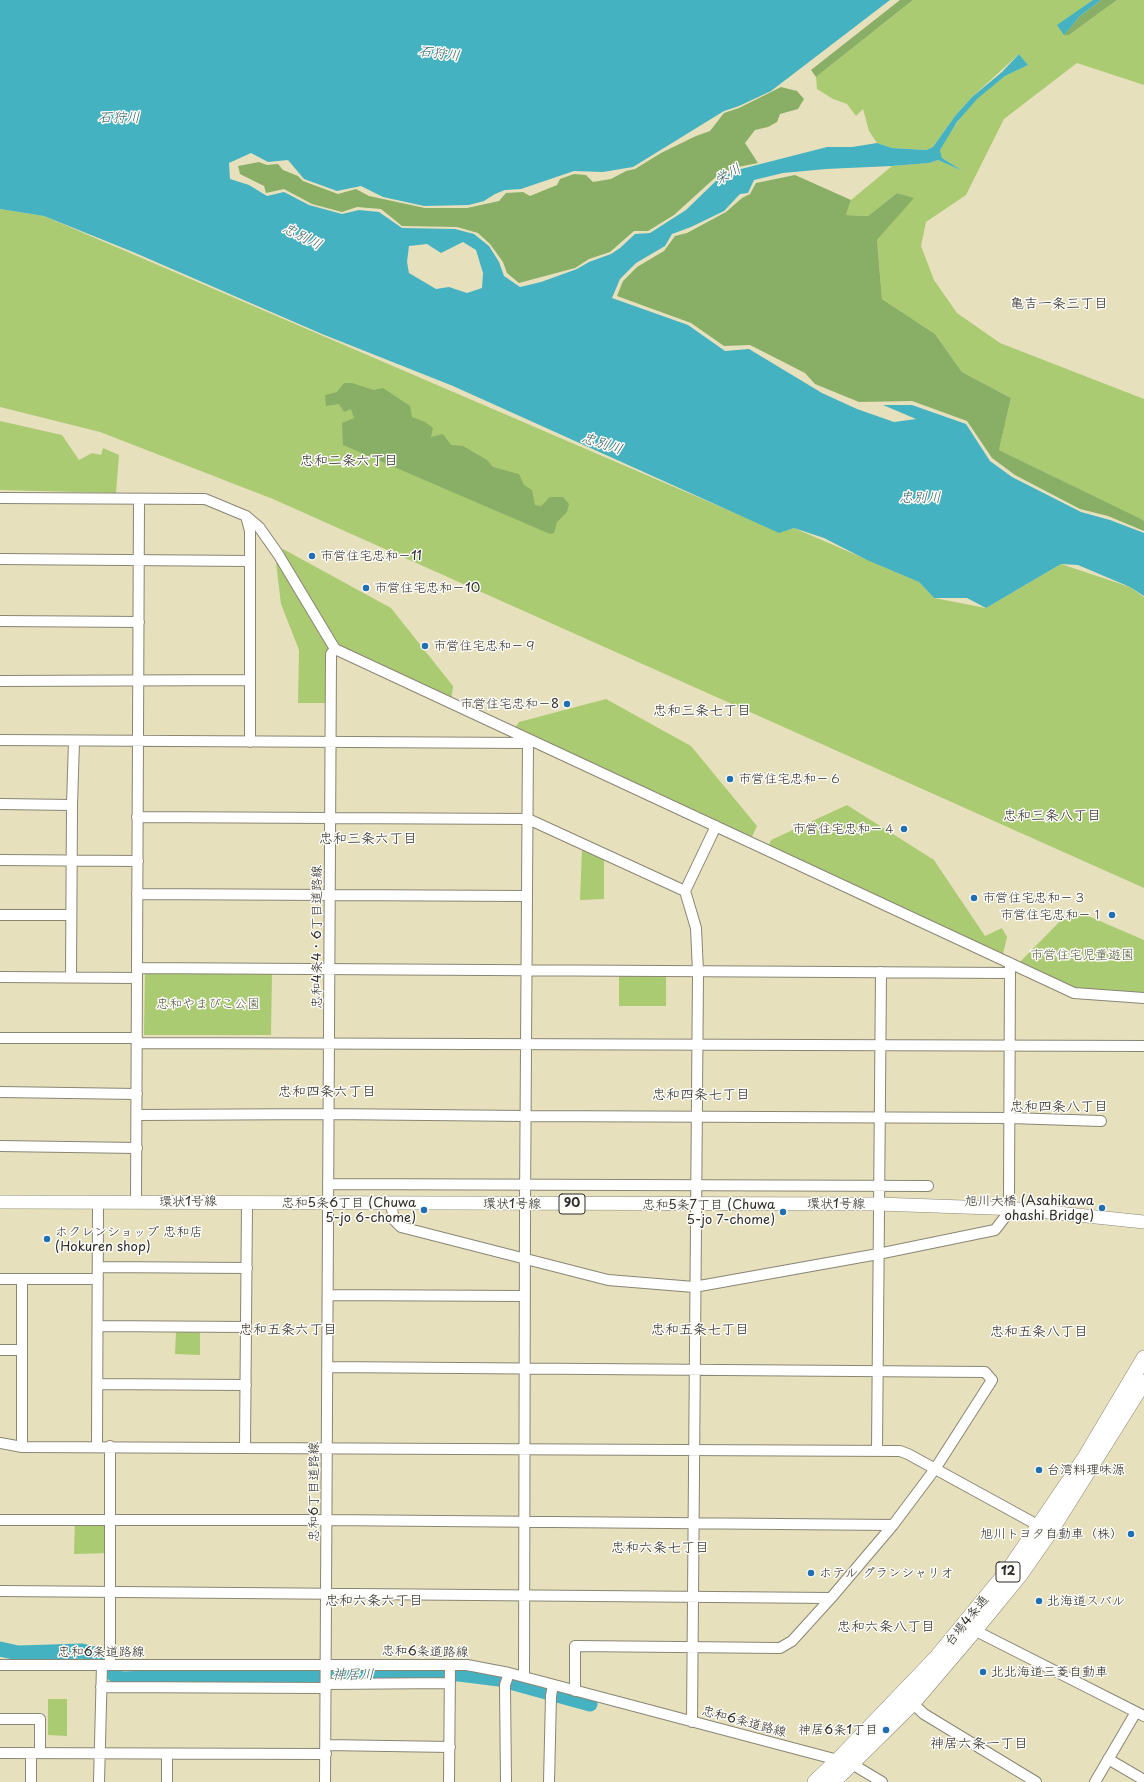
<!DOCTYPE html>
<meta charset="utf-8">
<style>
body{margin:0}
canvas{display:block;background:#e7e0bd}
</style>
<canvas width="1144" height="1782"></canvas>
<script>
const context = document.querySelector('canvas').getContext('2d');
context.lineJoin = 'round';
function paint(path, color) { context.fillStyle = color; context.fill(path, 'evenodd'); }
const shape = rows => new Path2D(rows.map(r => 'M' + r).join(''));
function stroke(path, color, width, dash) { context.strokeStyle = color; context.lineWidth = width; context.lineCap = dash ? 'butt' : 'round'; context.setLineDash(dash || []); context.stroke(path); }
function label(font, color, halo, rows, align = 'center') {
  context.font = font + ' "Playpen Sans","Klee One",sans-serif'; context.lineWidth = 3; context.setLineDash([]); context.textBaseline = 'middle'; context.strokeStyle = halo; context.fillStyle = color; for (const [text, x, y, turn = 0] of rows) {
    context.save(); context.translate(x, y); context.rotate((+turn || 0) * Math.PI / 180); context.textAlign = isNaN(turn) ? turn : align; if (halo) context.strokeText(text, 0, 0); context.fillText(text, 0, 0); context.restore();
  }
}
paint(shape([
 [913,0,1093,0,1077,12,1069,35,1117,0,1144,0,1144,85,1077,63,1004,119,966,195,926,222,921,246,934,280,957,313,1000,343,1144,399,1144,521,999,450,1011,398,962,372,935,334,882,299,877,240,913,198,897,193,868,216,846,215,851,200,892,166,929,163,938,160,963,171,942,158,940,150,948,136,967,108,977,98,1005,76,1028,65,1019,54,972,97,955,116,933,147,926,150,892,148,877,143,869,131,863,109,856,116,847,104,833,99,817,89,816,77],
 [0,209,44,216,779,532,794,528,919,582,934,598,986,608,1061,564,1130,587,1144,597,1144,888,273,499,100,432,0,407],
 [0,421,62,435,79,460,92,453,101,455,103,448,119,455,116,493,0,490],
 [283,549,391,608,453,686,451,703,335,649,332,703,298,703,299,650,281,604,276,563,278,554],
 [606,699,691,746,757,826,750,841,512,732,519,722],
 [847,805,934,860,985,936,1002,928,1007,937,1002,958,767,849,771,840],
 [582,849,604,859,604,899,580,900],
 [1072,909,1144,940,1144,998,1074,993,1016,966],
 [145,973,272,974,271,1035,144,1035],
 [619,976,666,976,666,1006,619,1006],
 [176,1331,200,1332,200,1355,175,1354],
 [75,1519,110,1519,110,1553,74,1554],
 [48,1699,67,1699,67,1736,48,1735]
]), '#abcb73');
paint(shape([
 [900,0,913,0,816,77,811,70],
 [1101,0,1117,0,1069,35,1064,35,1080,16],
 [781,87,797,91,804,99,798,109,780,114,777,122,768,127,755,130,745,143,758,163,738,167,718,175,674,215,648,231,634,231,610,252,589,259,575,268,519,283,507,273,503,262,490,244,478,233,457,227,402,226,381,209,357,207,342,212,312,204,284,189,266,193,264,186,240,174,238,166,259,162,267,165,278,164,283,170,298,176,303,181,338,194,356,189,369,196,425,208,467,208,499,201,506,193,523,192,530,196,557,185,560,179,574,174,586,175,593,182,611,179,626,171,635,169,661,153,696,136,710,131,724,113,739,108],
 [795,175,851,200,846,215,868,216,897,193,914,198,877,240,882,299,935,334,962,372,1011,398,999,450,1141,519,1144,521,1144,531,1108,516,1080,509,1015,475,992,458,967,421,912,401,859,402,815,384,805,373,750,345,724,346,691,323,617,296,623,281,637,267,664,251,675,236,687,233,726,212,742,198,750,194,756,183],
 [344,383,352,383,374,390,383,388,410,406,412,417,425,422,433,428,431,437,443,434,451,445,463,446,487,460,493,467,519,474,524,485,532,490,535,505,541,506,550,497,563,497,569,504,567,512,557,522,554,533,550,534,343,445,342,423,354,418,351,409,344,412,339,404,326,406,325,395,337,392]
]), '#88af65');
paint(shape([
 [0,0,890,0,771,91,739,106,724,111,633,167,603,172,574,171,521,189,505,190,495,194,484,201,469,205,424,206,383,197,361,186,337,191,304,179,288,160,268,162,251,153,229,163,230,179,249,185,267,196,284,192,309,205,342,214,359,210,379,212,402,228,455,229,474,234,489,246,499,262,504,276,520,287,541,282,577,269,589,262,611,254,620,248,635,234,650,233,686,210,719,178,741,169,827,147,852,147,877,143,892,148,926,150,933,147,955,116,972,97,1002,72,1019,54,1028,65,1005,76,977,99,957,122,940,150,942,158,963,171,938,160,929,163,892,166,826,169,783,173,754,180,748,193,740,194,724,211,691,227,672,234,665,246,636,263,620,279,612,298,688,325,725,351,749,349,822,393,857,409,894,422,916,419,883,405,912,405,966,424,990,461,1012,477,1081,512,1110,520,1144,533,1144,596,1130,587,1078,565,1061,564,986,608,967,598,934,598,919,582,867,560,824,538,794,528,779,533,453,386,322,334,133,252,44,216,0,209],
 [463,242,476,250,483,273,482,288,467,293,449,287,436,289,409,273,407,262,409,246,427,244,441,253],
 [1093,0,1101,0,1080,16,1064,35,1057,25]
]), '#45b2c2');
stroke(shape([
 [0,1649,18,1653,82,1651,94,1654,97,1657],
 [113,1674,121,1679,247,1675,315,1676,372,1674,459,1674,499,1679,590,1704]
]), '#45b2c2', 15);
const minor = shape([
 [0,498,205,499,246,516,259,527,278,554,335,649,1074,993,1144,998],
 [246,516,250,531,250,742],
 [0,559,250,561],
 [0,621,139,622],
 [0,681,250,680],
 [0,740,528,743],
 [0,804,72,805],
 [137,817,528,819,685,891],
 [0,860,138,861],
 [137,894,527,896],
 [0,915,71,915],
 [137,968,1010,973],
 [0,977,137,978],
 [71,977,72,805,74,741],
 [0,1038,137,1038],
 [137,1043,1144,1046],
 [0,1092,137,1094],
 [137,1115,329,1114,525,1116,1010,1118,1101,1121],
 [0,1146,137,1148],
 [328,1184,928,1186],
 [136,1203,139,499],
 [391,1204,394,1220,401,1227,608,1280,694,1287,878,1254,995,1230,1005,1217,1009,1196,1010,963],
 [98,1267,247,1268],
 [0,1279,98,1279],
 [328,1295,525,1296],
 [98,1326,246,1327],
 [0,1350,22,1350],
 [328,1367,985,1372,992,1380,935,1469,893,1525,831,1598,792,1641,780,1648,575,1646,575,1691],
 [98,1384,246,1385],
 [0,1443,22,1447,900,1451,908,1454,1043,1528],
 [97,1446,98,1203],
 [22,1447,22,1280],
 [245,1447,247,1202],
 [877,1450,881,972],
 [0,1520,327,1520,893,1525],
 [0,1591,831,1598],
 [970,1628,1144,1716],
 [0,1665,467,1665,509,1673,838,1760,852,1764,882,1782],
 [110,1665,110,1446],
 [524,1677,525,1204,528,739],
 [326,1684,450,1683],
 [101,1687,326,1688],
 [909,1700,924,1714,1036,1782],
 [0,1719,40,1719,40,1752],
 [692,1722,698,972,696,928,685,891,716,826],
 [326,1745,450,1747],
 [0,1753,326,1754],
 [31,1753,31,1782],
 [167,1754,167,1782],
 [1108,1759,1144,1780],
 [99,1782,102,1665],
 [325,1782,331,654,335,649],
 [449,1782,450,1665],
 [506,1782,505,1685,509,1673],
 [549,1782,551,1696,553,1685],
 [1095,1782,1136,1712]
]);
const major = shape([
 [0,1202,878,1204,1020,1209,1144,1222]
]);
const highway = shape([
 [815,1782,838,1760,936,1658,1010,1568,1084,1459,1144,1358],
 [833,1782,912,1704,975,1630,1020,1575,1050,1532,1144,1382]
]);
stroke(minor, '#898674', 12);
stroke(major, '#898674', 14);
stroke(highway, '#898674', 16);
stroke(minor, '#fff', 10);
stroke(major, '#fff', 13);
stroke(highway, '#fff', 15);
for (const [x, y, r, color] of [
 [312,556,4,"#1f6fb2"],
 [366,588,4,"#1f6fb2"],
 [425,646,4,"#1f6fb2"],
 [567,704,4,"#1f6fb2"],
 [730,779,4,"#1f6fb2"],
 [904,829,4,"#1f6fb2"],
 [974,898,4,"#1f6fb2"],
 [1112,915,4,"#1f6fb2"],
 [1102,1208,4,"#1f6fb2"],
 [424,1210,4,"#1f6fb2"],
 [783,1212,4,"#1f6fb2"],
 [47,1239,4,"#1f6fb2"],
 [1039,1470,4,"#1f6fb2"],
 [1131,1534,4,"#1f6fb2"],
 [811,1573,4,"#1f6fb2"],
 [1039,1601,4,"#1f6fb2"],
 [983,1672,4,"#1f6fb2"],
 [886,1730,4,"#1f6fb2"]
]) { const dot = new Path2D(); dot.arc(x, y, r, 0, 2 * Math.PI); context.fillStyle = color; context.fill(dot); stroke(dot, '#fdfcf7', 1.5); }
for (const [x, y, w] of [
 [572,1204,26],
 [1008,1572,24]
]) { const box = new Path2D(); box.roundRect(x - w / 2, y - 10, w, 20, 3); context.fillStyle = '#fdfcf7'; context.fill(box); stroke(box, '#2b2b2b', 1); }
label('bold 12px', '#2b2b2b', null, [
 ["90",572,1204],
 ["12",1008,1572]
]);
label('13px', '#2b2b2b', '#fdfcf7', [
 ["市営住宅忠和－11",320,556],
 ["市営住宅忠和－10",374,588],
 ["市営住宅忠和－９",433,646],
 ["市営住宅忠和－8",559,704,"right"],
 ["市営住宅忠和－６",738,779],
 ["市営住宅忠和－４",896,829,"right"],
 ["市営住宅忠和－３",982,898],
 ["市営住宅忠和－１",1104,915,"right"],
 ["旭川大橋 (Asahikawa",1094,1201,"right"],
 ["ohashi Bridge)",1094,1216,"right"],
 ["忠和5条6丁目 (Chuwa",416,1203,"right"],
 ["5-jo 6-chome)",416,1218,"right"],
 ["忠和5条7丁目 (Chuwa",775,1205,"right"],
 ["5-jo 7-chome)",775,1220,"right"],
 ["ホクレンショップ 忠和店",55,1232],
 ["(Hokuren shop)",55,1247],
 ["台湾料理味源",1047,1470],
 ["旭川トヨタ自動車（株）",1123,1534,"right"],
 ["ホテル グランシャリオ",819,1573],
 ["北海道スバル",1047,1601],
 ["北北海道三菱自動車",991,1672],
 ["神居6条1丁目",878,1730,"right"]
], 'left');
label('13px', '#2b2b2b', '#fdfcf7', [
 ["忠和4条4・6丁目道路線",317,937,-90],
 ["環状1号線",188,1202,-1],
 ["環状1号線",512,1204],
 ["環状1号線",836,1204],
 ["忠和6丁目道路線",314,1492,-90],
 ["台場4条通",967,1621,-51],
 ["忠和6条道路線",101,1652],
 ["忠和6条道路線",425,1652,1],
 ["忠和6条道路線",744,1722,15]
]);
label('13px', '#515b41', '#fdfcf7', [
 ["市営住宅児童遊園",1082,955],
 ["忠和やまびこ公園",208,1004]
]);
label('italic 14px', '#356167', '#fdfcf7', [
 ["石狩川",439,54,7],
 ["石狩川",119,118],
 ["栄川",728,175,-30],
 ["忠別川",302,237,27],
 ["忠別川",602,444,18],
 ["忠別川",920,498],
 ["神居川",353,1675]
]);
label('14px', '#2b2b2b', '#fdfcf7', [
 ["亀吉一条三丁目",1059,304],
 ["忠和二条六丁目",349,461],
 ["忠和三条七丁目",702,711],
 ["忠和三条八丁目",1052,816],
 ["忠和三条六丁目",368,839],
 ["忠和四条六丁目",327,1092],
 ["忠和四条七丁目",701,1095],
 ["忠和四条八丁目",1059,1107],
 ["忠和五条六丁目",288,1330],
 ["忠和五条七丁目",700,1330],
 ["忠和五条八丁目",1039,1332],
 ["忠和六条七丁目",660,1548],
 ["忠和六条六丁目",374,1601],
 ["忠和六条八丁目",886,1627],
 ["神居六条一丁目",979,1744]
]);
</script>
